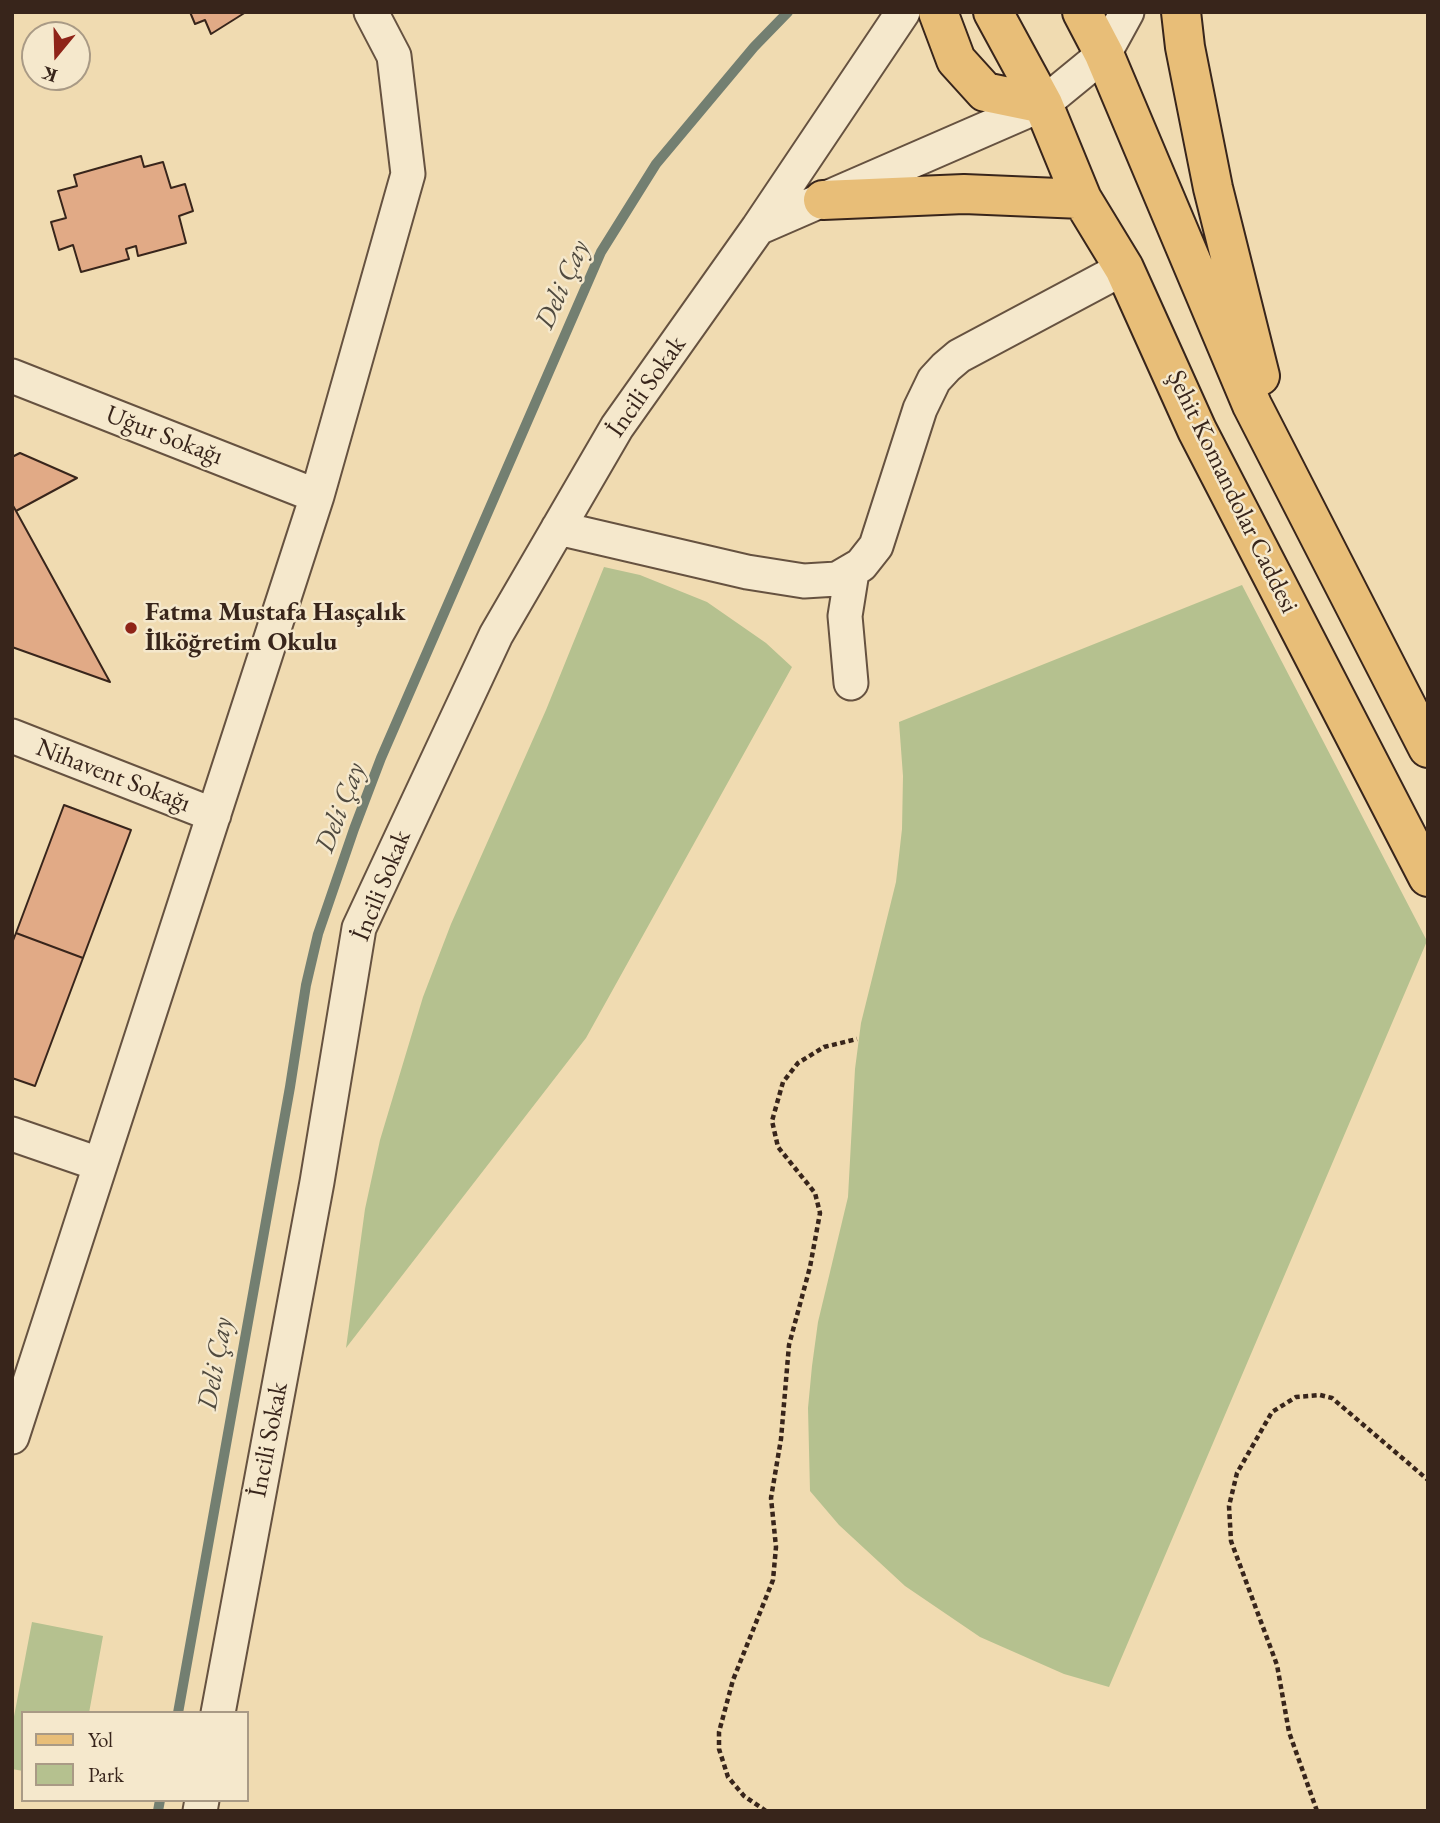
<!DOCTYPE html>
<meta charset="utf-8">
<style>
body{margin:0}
#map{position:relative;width:1440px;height:1823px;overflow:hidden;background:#f0dbb1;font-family:"EB Garamond",serif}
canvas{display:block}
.frame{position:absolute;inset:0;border:14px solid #38251b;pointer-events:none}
.legend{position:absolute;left:21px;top:1711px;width:228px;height:91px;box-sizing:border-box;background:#f5e8cc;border:2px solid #a99a85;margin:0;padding:9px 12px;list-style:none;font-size:21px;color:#38251b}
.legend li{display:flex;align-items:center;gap:14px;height:35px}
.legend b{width:35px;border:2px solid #a99a85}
.north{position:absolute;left:21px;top:21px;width:70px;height:70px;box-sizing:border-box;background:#f5e8cc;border:2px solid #a99a85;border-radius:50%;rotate:199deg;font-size:19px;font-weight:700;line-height:28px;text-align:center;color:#38251b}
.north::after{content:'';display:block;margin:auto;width:24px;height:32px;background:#8f2418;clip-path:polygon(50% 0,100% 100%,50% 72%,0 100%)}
</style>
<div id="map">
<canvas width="1440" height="1823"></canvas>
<div class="frame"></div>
<ul class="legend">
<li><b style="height:9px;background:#e8be78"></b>Yol</li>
<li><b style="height:19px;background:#b5c18f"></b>Park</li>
</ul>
<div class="north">K</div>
</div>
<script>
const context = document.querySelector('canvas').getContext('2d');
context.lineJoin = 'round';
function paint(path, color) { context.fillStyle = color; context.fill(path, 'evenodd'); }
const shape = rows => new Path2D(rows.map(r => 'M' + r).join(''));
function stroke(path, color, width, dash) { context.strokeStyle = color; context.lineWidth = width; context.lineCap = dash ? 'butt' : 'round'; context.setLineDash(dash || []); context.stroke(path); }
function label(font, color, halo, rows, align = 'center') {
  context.font = font + ' "EB Garamond",serif'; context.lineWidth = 5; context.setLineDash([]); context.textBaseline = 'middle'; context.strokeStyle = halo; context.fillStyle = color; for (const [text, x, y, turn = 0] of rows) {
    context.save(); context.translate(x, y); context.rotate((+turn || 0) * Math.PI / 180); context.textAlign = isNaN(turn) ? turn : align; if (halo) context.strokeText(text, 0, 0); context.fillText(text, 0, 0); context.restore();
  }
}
paint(shape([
 [604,567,640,575,707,602,766,643,792,667,586,1038,346,1348,365,1209,380,1140,423,997,451,924,546,710],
 [1242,585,1427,941,1109,1687,1064,1674,980,1637,905,1586,839,1525,810,1491,808,1408,812,1366,818,1322,848,1197,855,1069,861,1023,896,882,902,829,903,776,899,722],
 [32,1622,103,1636,89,1713,23,1713,23,1771,12,1769,12,1727]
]), '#b5c18f');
stroke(shape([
 [178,1713,290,1087,306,985,318,934,354,829,381,758,601,252,656,164,754,47,788,12],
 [158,1811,160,1800]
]), '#737f71', 10);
const building = shape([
 [190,12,246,12,211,34,205,20,195,24,190,12],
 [141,156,144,167,163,162,171,188,185,184,193,211,179,216,186,243,138,256,136,246,126,249,129,259,81,272,73,245,59,250,51,222,66,218,58,191,77,186,74,175,141,156],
 [20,453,77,478,16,511,12,504,12,457,20,453],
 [12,504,16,511,110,682,12,647,12,504],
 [64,805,131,830,83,958,16,933,64,805],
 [16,933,83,958,35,1086,12,1078,12,943,16,933]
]);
paint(building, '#e1aa86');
stroke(building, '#38251b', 2);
const minor = shape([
 [758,228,1043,104,1104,54,1127,12],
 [12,376,317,496],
 [558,528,747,572,804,581,837,579,861,565,876,546,920,409,934,380,946,367,959,356,1124,268],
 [851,683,845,616,852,572],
 [12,736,214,815],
 [12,1134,99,1164],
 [12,1437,317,496,408,174,394,56,371,12],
 [218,1713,317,1182,359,928,496,635,617,427,758,228,903,12],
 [200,1811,202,1800]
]);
const primary = shape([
 [938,12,956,60,985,92,1043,104],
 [993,12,1043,104,1082,199,1124,268,1197,430,1428,877],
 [1082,12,1104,54,1252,405,1428,748],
 [1181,12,1185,47,1213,188,1260,376],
 [823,200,964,194,1082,199]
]);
stroke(minor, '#665240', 37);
stroke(primary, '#38251b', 42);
stroke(shape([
 [766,1811,744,1796,728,1777,719,1749,719,1732,733,1680,773,1580,776,1547,771,1498,781,1439,789,1345,810,1267,820,1213,815,1193,778,1147,772,1121,783,1082,798,1063,824,1047,857,1039],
 [1317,1811,1289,1732,1277,1665,1231,1541,1229,1506,1237,1473,1272,1412,1296,1397,1320,1395,1332,1398,1428,1480]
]), '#38251b', 4.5, [5, 3.5]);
stroke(minor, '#f5e8cc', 33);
stroke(primary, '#e8be78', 38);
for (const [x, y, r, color] of [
 [131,628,7,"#8f2418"]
]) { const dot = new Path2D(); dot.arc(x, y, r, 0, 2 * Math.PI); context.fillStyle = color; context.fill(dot); stroke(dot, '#f5e8cc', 2.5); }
label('26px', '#38251b', '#f5e8cc', [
 ["İncili Sokak",647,387,-55],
 ["Uğur Sokağı",164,436,21],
 ["Şehit Komandolar Caddesi",1232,492,64],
 ["Nihavent Sokağı",113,776,21],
 ["İncili Sokak",382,886,-68],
 ["İncili Sokak",269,1440,-79]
]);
label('bold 26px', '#38251b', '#f5e8cc', [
 ["Fatma Mustafa Hasçalık",145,613],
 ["İlköğretim Okulu",145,643]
], 'left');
label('italic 28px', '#504a3f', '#f5e8cc', [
 ["Deli Çay",563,285,-66],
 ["Deli Çay",341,808,-69],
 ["Deli Çay",216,1364,-80]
]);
</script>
